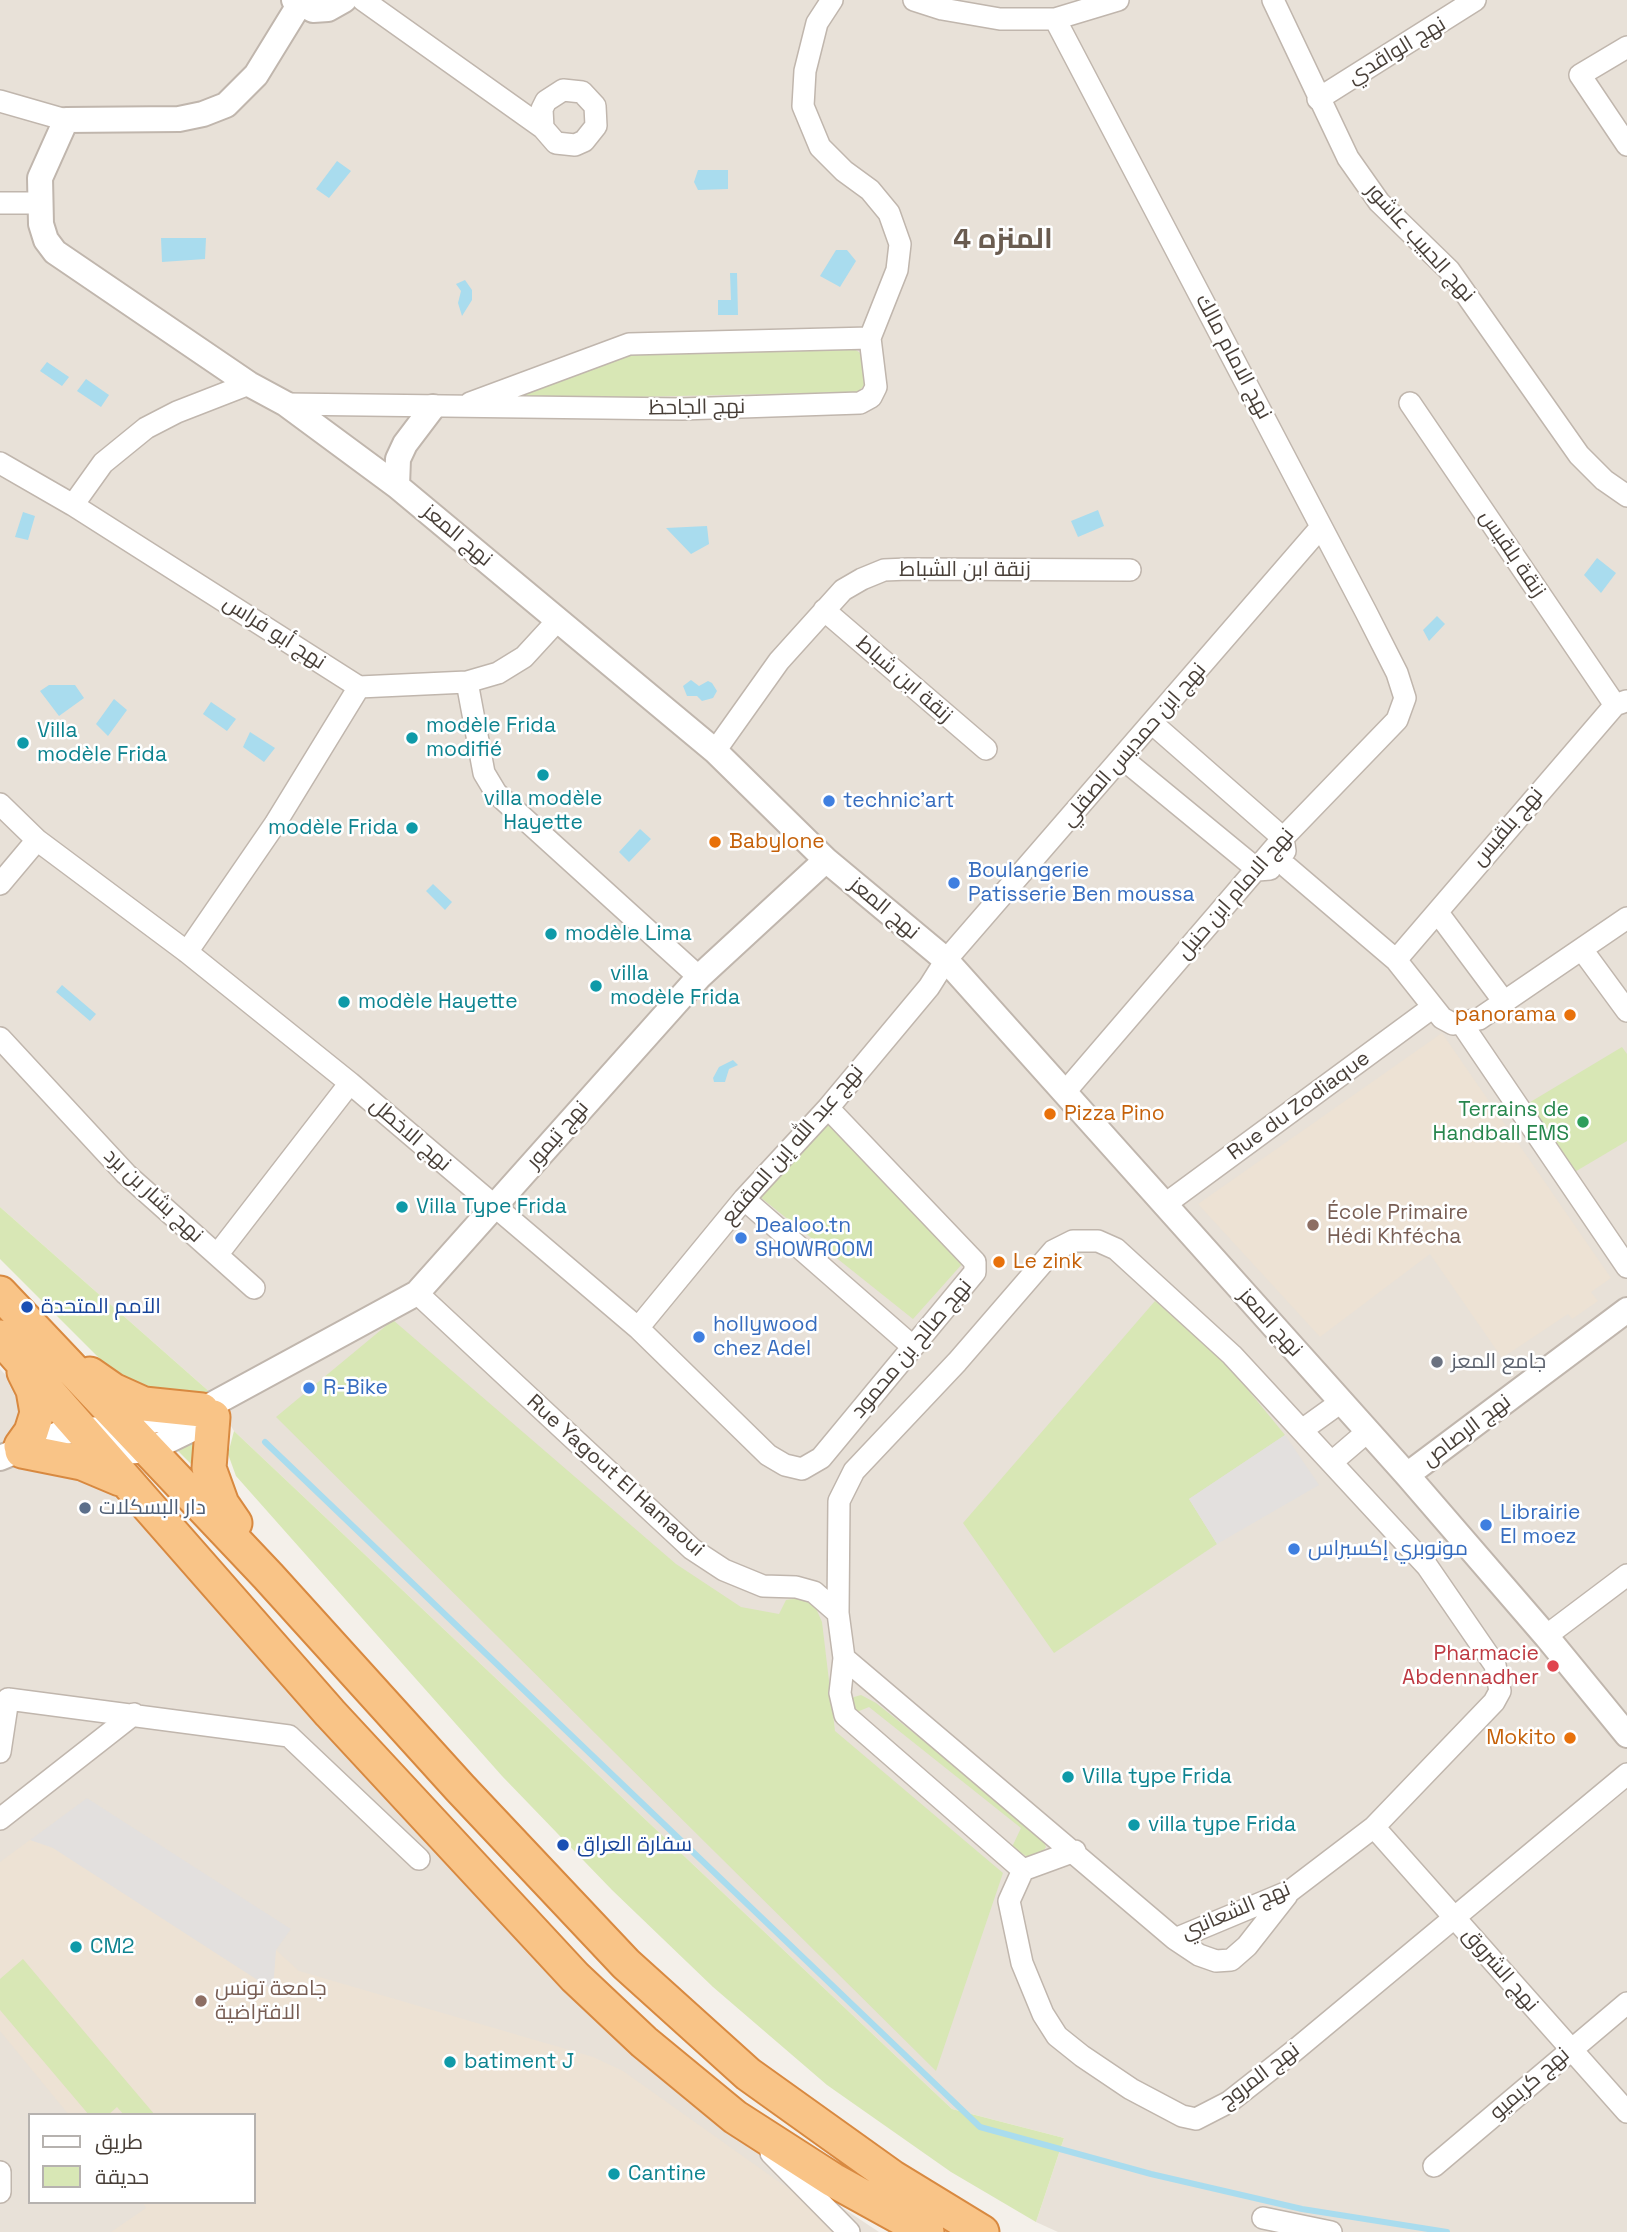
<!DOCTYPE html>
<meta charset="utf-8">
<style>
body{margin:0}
#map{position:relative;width:1627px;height:2232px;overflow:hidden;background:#f4f0ea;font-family:"Space Grotesk",Cairo,sans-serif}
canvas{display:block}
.legend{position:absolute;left:28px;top:2113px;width:228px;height:91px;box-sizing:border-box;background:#fff;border:2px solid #b6b2af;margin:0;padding:9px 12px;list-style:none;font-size:21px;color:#483f38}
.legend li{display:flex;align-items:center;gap:14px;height:35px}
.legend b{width:35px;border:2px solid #b6b2af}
</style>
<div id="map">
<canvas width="1627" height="2232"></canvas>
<ul class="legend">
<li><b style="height:9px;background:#fff"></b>طريق</li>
<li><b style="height:19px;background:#d8e7b5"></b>حديقة</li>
</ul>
</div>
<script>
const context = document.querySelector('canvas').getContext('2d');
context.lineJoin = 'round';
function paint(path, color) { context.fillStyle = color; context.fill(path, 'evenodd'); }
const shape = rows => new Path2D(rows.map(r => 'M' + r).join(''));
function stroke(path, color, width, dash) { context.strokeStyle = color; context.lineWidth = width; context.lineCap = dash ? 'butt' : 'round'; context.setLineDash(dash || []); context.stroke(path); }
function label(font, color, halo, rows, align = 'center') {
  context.font = font + ' "Space Grotesk",Cairo,sans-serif'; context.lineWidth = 5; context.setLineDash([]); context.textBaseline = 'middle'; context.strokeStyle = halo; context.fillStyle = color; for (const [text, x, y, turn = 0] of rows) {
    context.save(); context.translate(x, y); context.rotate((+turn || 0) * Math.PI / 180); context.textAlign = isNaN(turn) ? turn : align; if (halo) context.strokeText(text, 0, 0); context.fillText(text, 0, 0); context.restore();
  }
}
paint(shape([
 [0,0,1627,0,1627,2232,1058,2232,1036,2222,1064,2138,952,2109,234,1431,212,1394,0,1207],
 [0,1369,117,1493,552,1979,638,2060,722,2128,879,2232,0,2232],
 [30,2115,254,2115,254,2202,30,2202]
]), '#e8e1d8');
paint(shape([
 [1442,1033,1611,1278,1591,1292,1598,1301,1572,1319,1568,1314,1502,1358,1430,1254,1320,1337,1198,1204],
 [87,1798,291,1929,276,1950,299,1971,593,2057,623,2071,813,2206,839,2232,111,2232,146,2208,142,2202,254,2202,254,2115,69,2115,0,2031,0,1862]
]), '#ede2d4');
paint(shape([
 [848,345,865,356,867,382,858,392,497,400,628,348],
 [1622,1047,1627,1054,1627,1141,1573,1173,1527,1104],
 [826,1120,963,1263,913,1319,760,1197],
 [0,1207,212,1394,182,1394,126,1385,0,1259],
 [1155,1301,1221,1357,1285,1435,1189,1499,1217,1544,1054,1653,963,1523],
 [393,1320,676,1564,741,1607,779,1614,786,1600,800,1598,815,1606,822,1622,835,1731,1003,1873,936,2071,276,1417],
 [234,1431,952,2109,1064,2138,1036,2222,951,2172,827,2085,713,1987,612,1890,502,1776,236,1476,228,1454],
 [195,1438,195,1468,175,1448],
 [861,1695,876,1703,1040,1833,1046,1847,1040,1856,1029,1858,1012,1847,1021,1828,869,1707,852,1714,850,1702,854,1697],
 [23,1959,82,2029,155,2115,124,2115,117,2107,108,2115,89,2115,0,2010,0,1979]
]), '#d8e7b5');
paint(shape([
 [1285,1435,1319,1485,1217,1544,1189,1499],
 [87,1798,291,1929,276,1950,273,1990,53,1848,30,1840]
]), '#e3e0de');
paint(shape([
 [337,161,351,171,329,198,316,189],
 [698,170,728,170,728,189,698,190,694,182],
 [161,238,206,238,205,259,162,262],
 [836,250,847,250,856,261,840,287,820,276],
 [730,273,737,273,738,315,718,315,718,300,731,300],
 [465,280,472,290,472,300,462,316,458,303,461,291,456,284],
 [47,362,69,377,62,386,40,371],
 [86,379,109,395,101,407,77,391],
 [1098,510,1104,526,1078,537,1071,521],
 [23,512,35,516,28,540,15,537],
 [707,526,709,544,691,554,666,528],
 [1597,558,1616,573,1601,593,1584,575],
 [1437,616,1445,624,1429,641,1423,630],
 [691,680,699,686,708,681,712,683,717,691,713,698,702,701,697,696,687,696,683,686],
 [49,685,75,685,84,698,59,716,40,691],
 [114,699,127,710,108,736,96,724],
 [211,702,236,719,227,731,203,714],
 [250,732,275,748,264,762,243,747],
 [640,829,651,839,629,862,619,852],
 [433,884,452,902,445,910,426,891],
 [62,985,96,1014,90,1021,56,992],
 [733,1060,738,1065,729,1069,725,1082,714,1082,713,1078,719,1067]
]), '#a9dcee');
stroke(shape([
 [265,1442,980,2127,1151,2174,1302,2209,1447,2232]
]), '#a9dcee', 6);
const minor = shape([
 [363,0,543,128,556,143,575,145,584,141,596,126,595,106,582,92,563,90,546,101,542,109,543,128],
 [914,0,942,9,1000,19,1055,19,1118,0],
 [1273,0,1348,158,1379,202,1449,270,1579,455,1604,480,1627,496],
 [1055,19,1366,612,1397,673,1405,698,1397,720,1283,838,1065,1092],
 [1627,47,1580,75,1627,145],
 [1318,99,1475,0],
 [0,101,66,120],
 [0,203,39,203],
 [470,403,629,344,870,338],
 [1410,403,1615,705],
 [286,404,682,409,860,403,871,397,876,387,870,338,897,270,900,244,889,213,870,190,844,171,820,147,803,106,805,71,817,23,832,0],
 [0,463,73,505,359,687,467,682,498,673,524,657,558,620],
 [73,505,103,463,146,428,177,412,249,384],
 [824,610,986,749],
 [467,682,484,773,496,793,699,977],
 [1153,724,1283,838,1285,851],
 [715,751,779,661,843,590,862,579,884,570,908,569,1130,570],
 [1123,759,1258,870,1270,869],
 [0,804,37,840,187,952,350,1083,638,1328,768,1455,785,1465,802,1469,821,1458,975,1272,975,1262,828,1108],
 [1287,867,1396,960,1442,1018,1453,1024,1479,1019,1627,918],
 [0,884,37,840],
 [1438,913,1505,1003],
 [1583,951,1627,1011],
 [187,952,275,824,359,687],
 [1396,960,1615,705,1626,701],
 [1462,1024,1627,1267],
 [0,1038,126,1174,217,1255,350,1083],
 [744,1199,912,1346],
 [1164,1205,1433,1007],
 [217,1255,254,1288],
 [417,1293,692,1549,724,1570,763,1586,796,1587,814,1592,838,1613],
 [638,1328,744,1199,828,1108,929,987,946,960,1321,527],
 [1302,1430,1341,1402],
 [1332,1462,1367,1432],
 [1546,1636,1627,1575],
 [844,1658,1175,1939,1290,1891,1374,1827,1494,1702,1500,1691,1495,1665,1427,1566,1232,1355,1116,1249,1098,1241,1073,1241,1053,1251,957,1362,854,1471,839,1501,838,1613,844,1658,840,1693,845,1715,1023,1870],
 [8,1699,289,1736,419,1859],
 [0,1752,8,1699],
 [0,1819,134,1714],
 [1374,1827,1627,2112],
 [1075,1851,1023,1870,1009,1901,1022,1963,1043,2014,1057,2036,1082,2056,1131,2089,1182,2116,1196,2119,1229,2102,1294,2051,1627,1774],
 [1175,1939,1199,1955,1216,1961,1231,1960,1247,1946,1287,1895],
 [771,2153,849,2232],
 [1434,2166,1627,2003],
 [0,2172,0,2192],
 [1263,2218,1331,2232]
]);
const tertiary = shape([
 [294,0,313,10,328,9,344,0],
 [299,5,256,75,226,105,203,114,179,119,66,120,40,178,41,224,46,240,55,252,249,384,286,404,397,486,715,751,826,860,946,960,1407,1475,1546,1636,1627,1735],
 [397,486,398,459,405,444,433,407],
 [92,1449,123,1452,149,1450,190,1430,216,1412],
 [0,1458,63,1432,125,1427,202,1410,417,1293,699,977,826,860],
 [1407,1475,1627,1310]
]);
const trunk = shape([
 [0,1293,268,1576,460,1788,626,1964,748,2074,892,2177,982,2232],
 [0,1337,330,1713,575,1977,644,2042,735,2117,833,2180,927,2232],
 [90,1374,113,1390,144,1404,202,1410],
 [213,1417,209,1468,222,1504,235,1523],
 [21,1446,31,1432,37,1413,33,1390,24,1372],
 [22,1451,82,1463,120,1479]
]);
stroke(minor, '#c0b6ad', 24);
stroke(tertiary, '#c0b6ad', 28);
stroke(trunk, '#d88940', 37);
stroke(minor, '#fff', 21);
stroke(tertiary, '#fff', 24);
stroke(trunk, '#f9c487', 33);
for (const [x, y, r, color] of [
 [412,738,7,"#0f9aa8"],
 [23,743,7,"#0f9aa8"],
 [543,775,7,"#0f9aa8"],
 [829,801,7,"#3f7fe0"],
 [412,828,7,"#0f9aa8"],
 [715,842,7,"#e8710a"],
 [954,883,7,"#3f7fe0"],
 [551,934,7,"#0f9aa8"],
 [596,986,7,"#0f9aa8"],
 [344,1002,7,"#0f9aa8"],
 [1570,1015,7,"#e8710a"],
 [1050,1114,7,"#e8710a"],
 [1583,1122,7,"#2e9e5b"],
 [402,1207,7,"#0f9aa8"],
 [1313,1225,7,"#8d6e63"],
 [741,1238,7,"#3f7fe0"],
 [999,1262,7,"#e8710a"],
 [27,1307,7,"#1a4fb4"],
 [699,1337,7,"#3f7fe0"],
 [1437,1362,7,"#6b7280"],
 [309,1388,7,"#3f7fe0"],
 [85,1508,7,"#5c6f8a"],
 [1486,1525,7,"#3f7fe0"],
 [1294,1549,7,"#3f7fe0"],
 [1553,1666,7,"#e0444e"],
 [1570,1738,7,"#e8710a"],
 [1068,1777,7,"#0f9aa8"],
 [1134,1825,7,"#0f9aa8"],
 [563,1845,7,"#1a4fb4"],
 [76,1947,7,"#0f9aa8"],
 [201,2001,7,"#8d6e63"],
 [450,2062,7,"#0f9aa8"],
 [614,2174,7,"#0f9aa8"]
]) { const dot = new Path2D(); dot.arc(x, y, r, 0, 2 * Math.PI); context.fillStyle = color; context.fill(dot); stroke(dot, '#fff', 2.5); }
label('21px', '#483f38', '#fff', [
 ["نهج الواقدي",1397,51,-31],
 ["نهج الحبيب عاشور",1420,243,48],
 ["نهج الامام مالك",1233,357,62],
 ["نهج الجاحظ",697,408,-1],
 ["نهج المعز",457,536,40],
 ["زنقة بلقيس",1512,554,56],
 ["زنقة ابن الشباط",965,570],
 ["نهج أبو فراس",274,633,33],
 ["زنقة ابن شباط",904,680,41],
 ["نهج ابن حمديس الصقلي",1134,745,-49],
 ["نهج بلقيس",1508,827,-49],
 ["نهج الامام ابن حنبل",1236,894,-49],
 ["نهج المعز",884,909,40],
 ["Rue du Zodiaque",1299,1106,-36],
 ["نهج الاخطل",410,1135,41],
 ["نهج تيمور",558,1135,-49],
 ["نهج عبد الله إبن المقفع",793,1145,-49],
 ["نهج بشار بن برد",153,1196,43],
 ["نهج المعز",1270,1323,48],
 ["نهج صالح بن محمود",912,1349,-50],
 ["نهج الرصاص",1467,1431,-37],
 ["Rue Yagout El Hamaoui",615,1476,42],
 ["نهج الشعانبي",1236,1911,-23],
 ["نهج الشروق",1500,1970,49],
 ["نهج المروج",1260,2076,-37],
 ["نهج كريميو",1530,2084,-41]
]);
label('21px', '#0d838f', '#fff', [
 ["modèle Frida",426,726],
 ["modifié",426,750],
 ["Villa",37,731],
 ["modèle Frida",37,755],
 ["villa modèle",543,799,"center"],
 ["Hayette",543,823,"center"],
 ["modèle Frida",398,828,"right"],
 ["modèle Lima",565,934],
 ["villa",610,974],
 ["modèle Frida",610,998],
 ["modèle Hayette",358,1002],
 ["Villa Type Frida",416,1207],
 ["Villa type Frida",1082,1777],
 ["villa type Frida",1148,1825],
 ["CM2",90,1947],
 ["batiment J",464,2062],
 ["Cantine",628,2174]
], 'left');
label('21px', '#366cbe', '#fff', [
 ["technic'art",843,801],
 ["Boulangerie",968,871],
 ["Patisserie Ben moussa",968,895],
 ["Dealoo.tn",755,1226],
 ["SHOWROOM",755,1250],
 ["hollywood",713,1325],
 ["chez Adel",713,1349],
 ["R-Bike",323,1388],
 ["Librairie",1500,1513],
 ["El moez",1500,1537],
 ["مونوبري إكسبراس",1308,1549]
], 'left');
label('21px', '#c56008', '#fff', [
 ["Babylone",729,842],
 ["panorama",1556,1015,"right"],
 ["Pizza Pino",1064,1114],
 ["Le zink",1013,1262],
 ["Mokito",1556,1738,"right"]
], 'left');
label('21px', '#27864d', '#fff', [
 ["Terrains de",1569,1110],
 ["Handball EMS",1569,1134]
], 'right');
label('21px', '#785e54', '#fff', [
 ["École Primaire",1327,1213],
 ["Hédi Khfécha",1327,1237],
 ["جامعة تونس",215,1989],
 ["الافتراضية",215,2013]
], 'left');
label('21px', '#164399', '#fff', [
 ["الآمم المتحدة",41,1307],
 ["سفارة العراق",577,1845]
], 'left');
label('21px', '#5b616d', '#fff', [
 ["جامع المعز",1451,1362]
], 'left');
label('21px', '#4e5e75', '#fff', [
 ["دار البسكلات",99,1508]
], 'left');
label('21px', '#be3a42', '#fff', [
 ["Pharmacie",1539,1654],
 ["Abdennadher",1539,1678]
], 'right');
label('bold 28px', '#6a5c50', '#fff', [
 ["المنزه 4",1003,240]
]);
</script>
